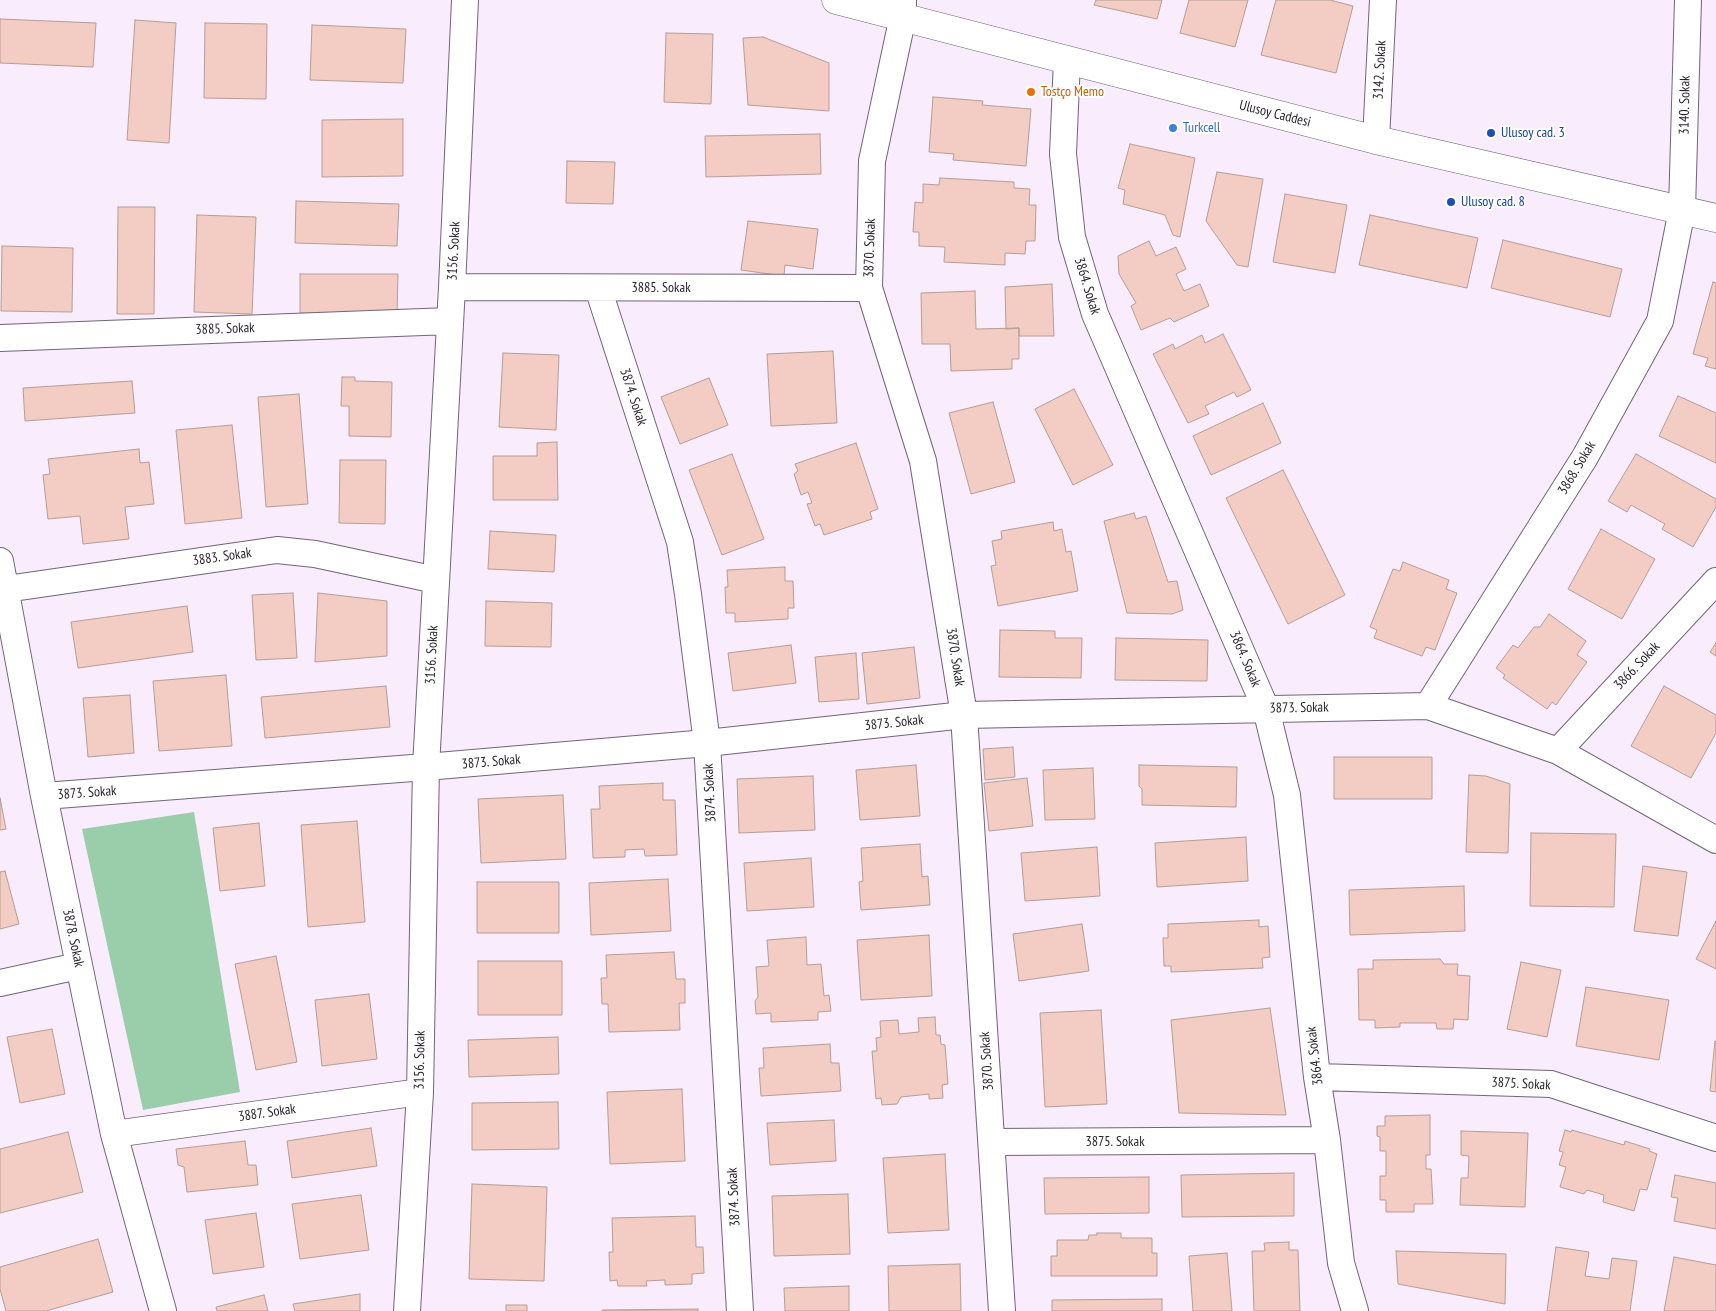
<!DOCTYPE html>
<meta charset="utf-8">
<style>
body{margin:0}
canvas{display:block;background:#f9ecfc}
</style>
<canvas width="1716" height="1311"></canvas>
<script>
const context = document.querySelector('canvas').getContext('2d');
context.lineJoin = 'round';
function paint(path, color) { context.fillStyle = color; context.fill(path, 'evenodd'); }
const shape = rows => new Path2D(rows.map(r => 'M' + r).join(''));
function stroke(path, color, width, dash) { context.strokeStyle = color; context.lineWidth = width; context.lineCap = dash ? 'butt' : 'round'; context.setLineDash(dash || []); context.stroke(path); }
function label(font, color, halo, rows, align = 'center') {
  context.font = font + ' "PT Sans Narrow",sans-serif'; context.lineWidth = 4; context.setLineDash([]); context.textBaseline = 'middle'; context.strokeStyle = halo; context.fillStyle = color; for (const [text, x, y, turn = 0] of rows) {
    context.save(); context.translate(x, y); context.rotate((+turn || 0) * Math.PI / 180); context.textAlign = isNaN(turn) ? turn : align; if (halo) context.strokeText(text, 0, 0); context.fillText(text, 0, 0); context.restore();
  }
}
paint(shape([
 [194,812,240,1092,143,1110,82,829]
]), '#9aceab');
const building = shape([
 [1096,0,1162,0,1157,19,1094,5,1096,0],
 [1189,0,1248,0,1235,47,1180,33,1189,0],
 [1276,0,1330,0,1353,6,1336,73,1261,55,1276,0],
 [0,19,96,23,93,67,0,63,0,19],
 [135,20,176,23,169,143,127,140,135,20],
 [205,23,267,24,266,99,204,98,205,23],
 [312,25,406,29,403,83,310,80,312,25],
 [666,33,713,34,711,104,664,102,666,33],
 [763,37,829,63,829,111,748,105,743,38,763,37],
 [933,97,983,101,982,105,1031,109,1026,166,953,160,954,154,929,152,933,97],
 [403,119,403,176,322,177,322,120,403,119],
 [820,134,821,174,706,177,705,136,820,134],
 [1130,144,1195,158,1180,237,1173,235,1165,215,1123,204,1125,190,1118,188,1130,144],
 [567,161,615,162,613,204,566,203,567,161],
 [1217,172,1263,179,1248,267,1237,265,1206,221,1217,172],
 [940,178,1014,182,1014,188,1030,189,1029,205,1036,205,1035,241,1026,241,1025,254,1005,253,1005,265,944,262,945,247,919,246,919,232,913,232,915,202,923,203,923,184,939,185,940,178],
 [1285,194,1347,205,1335,273,1273,262,1285,194],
 [296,201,399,204,397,246,295,243,296,201],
 [118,207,155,207,154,314,117,314,118,207],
 [197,215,256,217,252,314,194,312,197,215],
 [1370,215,1478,238,1467,288,1359,265,1370,215],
 [748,221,818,229,813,269,785,265,784,276,741,270,748,221],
 [1503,240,1622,269,1610,317,1491,288,1503,240],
 [1149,241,1156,256,1176,247,1186,269,1176,274,1184,291,1200,284,1209,306,1174,322,1170,318,1141,330,1131,306,1136,303,1119,274,1118,256,1149,241],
 [2,246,73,248,72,312,1,311,2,246],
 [300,274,398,274,397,314,300,313,300,274],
 [1713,282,1716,283,1716,369,1705,366,1708,358,1693,354,1713,282],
 [1052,284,1054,336,1019,336,1019,328,1006,329,1005,287,1052,284],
 [975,291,976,329,1019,328,1019,359,1012,359,1012,369,951,371,950,344,922,344,921,293,975,291],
 [1223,334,1251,390,1237,397,1234,392,1205,406,1209,414,1188,423,1153,354,1173,344,1175,349,1202,335,1205,343,1223,334],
 [833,351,837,423,771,426,767,354,833,351],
 [503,353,559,355,556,430,499,427,503,353],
 [342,377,355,377,355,381,392,382,391,437,349,436,349,406,341,406,342,377],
 [709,378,728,425,680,444,661,397,709,378],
 [132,381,135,413,25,421,23,388,132,381],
 [1074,389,1113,465,1073,485,1035,409,1074,389],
 [299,394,308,504,266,507,258,397,299,394],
 [1678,396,1716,413,1716,463,1659,436,1678,396],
 [993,402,1015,482,971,494,949,413,993,402],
 [1263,403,1281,443,1211,475,1193,436,1263,403],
 [232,425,242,518,185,524,176,430,232,425],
 [557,442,558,500,493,500,493,456,537,456,537,443,557,442],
 [856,443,878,509,870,512,872,519,824,535,820,524,815,526,807,504,812,503,808,492,801,495,794,474,798,471,795,464,856,443],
 [139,449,140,463,149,462,154,504,125,507,129,539,83,544,80,516,48,519,43,475,50,474,48,459,139,449],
 [732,454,764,539,722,555,689,470,732,454],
 [1636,454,1716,499,1716,507,1693,547,1662,529,1665,524,1631,505,1627,512,1608,501,1636,454],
 [340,460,386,460,385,524,339,523,340,460],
 [1283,470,1345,595,1288,624,1226,498,1283,470],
 [1134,513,1136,519,1146,516,1168,582,1177,581,1183,610,1172,614,1127,613,1104,521,1134,513],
 [1053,522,1054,531,1062,529,1066,552,1071,551,1078,591,998,606,991,566,996,565,992,541,1002,539,1001,531,1053,522],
 [1601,529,1655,559,1622,619,1568,589,1601,529],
 [490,531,556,535,554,572,488,569,490,531],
 [1403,562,1449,580,1446,589,1457,593,1435,650,1426,647,1422,656,1374,638,1377,630,1370,627,1393,569,1400,571,1403,562],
 [785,567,785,581,793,581,794,608,788,608,788,619,735,622,735,613,726,613,725,587,728,587,727,570,785,567],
 [293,593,297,658,256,660,252,595,293,593],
 [318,593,387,601,387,656,315,662,318,593],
 [486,601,552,603,551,647,485,646,486,601],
 [187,606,193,652,78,668,71,622,187,606],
 [1549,614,1586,641,1577,655,1587,662,1556,705,1552,702,1547,709,1503,678,1505,675,1496,668,1513,645,1518,648,1534,627,1540,627,1549,614],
 [1000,630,1055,631,1055,638,1082,638,1081,678,999,677,1000,630],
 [1116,638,1208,640,1207,681,1115,680,1116,638],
 [1716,643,1716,656,1710,652,1716,643],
 [791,645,796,683,733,691,728,653,791,645],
 [914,647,920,698,867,704,862,653,914,647],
 [856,653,859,699,819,702,815,657,856,653],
 [226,675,232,746,159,751,153,681,226,675],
 [386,686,390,727,265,738,261,697,386,686],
 [1664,686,1716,715,1716,733,1691,778,1631,746,1664,686],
 [130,695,134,753,88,757,83,698,130,695],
 [1013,747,1015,777,985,780,983,749,1013,747],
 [1334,757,1432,757,1432,799,1334,799,1334,757],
 [916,765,920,816,860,820,856,770,916,765],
 [1139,765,1237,767,1236,807,1142,805,1142,789,1139,786,1139,765],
 [1093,768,1095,819,1045,820,1043,770,1093,768],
 [1469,775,1486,776,1510,784,1508,853,1466,852,1469,775],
 [813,776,815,830,739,833,737,779,813,776],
 [1027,778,1033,826,989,831,984,783,1027,778],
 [663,783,663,800,675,800,677,855,645,856,644,849,625,850,625,857,593,858,591,809,600,809,599,786,663,783],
 [563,795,566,859,481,863,478,799,563,795],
 [0,798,6,829,0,830,0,798],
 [357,821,365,922,308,927,301,825,357,821],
 [259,823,265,886,220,891,213,828,259,823],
 [1531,833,1616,834,1614,907,1530,906,1531,833],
 [1246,837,1248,881,1157,887,1155,843,1246,837],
 [920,844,922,877,928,876,930,905,861,910,859,882,863,881,861,848,920,844],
 [1097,847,1100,896,1025,901,1021,853,1097,847],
 [811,858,814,907,747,911,744,863,811,858],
 [1643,866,1687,872,1678,936,1634,931,1643,866],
 [5,871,19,924,0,929,0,872,5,871],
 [668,879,671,931,591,935,589,883,668,879],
 [477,882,559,882,559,933,477,933,477,882],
 [1464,886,1465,931,1350,935,1349,890,1464,886],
 [1259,920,1259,927,1268,926,1270,957,1262,958,1263,968,1171,972,1171,966,1164,966,1163,938,1168,938,1168,924,1259,920],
 [1716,921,1716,969,1696,959,1716,921],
 [1082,924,1089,971,1019,981,1013,934,1082,924],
 [929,935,932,996,861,1000,857,940,929,935],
 [806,937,807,965,821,964,824,996,829,995,831,1011,818,1012,818,1020,771,1022,771,1013,756,1014,755,1001,758,997,756,967,769,966,767,940,806,937],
 [674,952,676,979,685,979,685,1003,679,1003,680,1030,609,1032,608,1004,602,1004,601,978,607,978,606,955,674,952],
 [276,956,297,1062,256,1070,235,964,276,956],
 [1440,959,1444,964,1458,964,1457,975,1470,976,1468,1020,1454,1019,1453,1029,1437,1029,1436,1023,1400,1023,1400,1027,1375,1028,1375,1020,1359,1020,1358,969,1373,969,1373,960,1440,959],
 [478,961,562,961,562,1015,478,1015,478,961],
 [1521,962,1561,970,1547,1037,1507,1029,1521,962],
 [1586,987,1669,1000,1659,1060,1576,1046,1586,987],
 [369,994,377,1059,322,1066,315,1000,369,994],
 [1270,1008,1286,1115,1179,1113,1171,1020,1270,1008],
 [1101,1010,1107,1104,1045,1107,1040,1013,1101,1010],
 [935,1017,936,1035,940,1035,941,1044,945,1045,948,1084,942,1085,943,1098,929,1099,929,1094,901,1097,897,1104,882,1105,881,1098,876,1099,872,1051,877,1051,876,1038,881,1037,880,1021,898,1020,899,1034,919,1032,918,1018,935,1017],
 [52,1029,65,1094,20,1103,7,1037,52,1029],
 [558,1037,559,1074,469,1077,468,1040,558,1037],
 [1715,1041,1716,1042,1716,1092,1710,1091,1715,1041],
 [830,1044,831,1063,839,1063,841,1091,761,1096,759,1068,764,1068,763,1048,830,1044],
 [682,1089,685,1161,610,1164,607,1092,682,1089],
 [558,1102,559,1149,472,1150,472,1103,558,1102],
 [1430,1115,1430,1155,1426,1155,1426,1169,1431,1169,1433,1204,1414,1204,1414,1212,1386,1212,1386,1200,1380,1200,1380,1176,1386,1176,1386,1151,1380,1151,1380,1137,1377,1136,1377,1126,1385,1126,1385,1116,1430,1115],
 [834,1120,836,1161,770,1165,767,1123,834,1120],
 [371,1128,377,1166,292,1178,287,1141,371,1128],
 [1565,1130,1571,1132,1572,1130,1624,1145,1625,1141,1650,1149,1649,1151,1657,1154,1647,1190,1640,1189,1634,1211,1603,1202,1604,1195,1587,1190,1584,1194,1560,1187,1566,1167,1559,1165,1563,1152,1559,1151,1565,1130],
 [1461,1131,1528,1133,1525,1207,1460,1205,1461,1178,1468,1178,1469,1156,1461,1155,1461,1131],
 [68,1132,83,1192,0,1213,0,1149,68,1132],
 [245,1141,248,1165,256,1165,258,1185,187,1192,184,1167,178,1165,176,1149,245,1141],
 [945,1154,949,1230,888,1233,883,1158,945,1154],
 [1294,1173,1294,1216,1182,1217,1181,1175,1294,1173],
 [1675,1175,1716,1183,1716,1229,1674,1221,1678,1198,1671,1197,1675,1175],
 [1149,1177,1149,1213,1045,1214,1044,1178,1149,1177],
 [472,1184,547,1187,544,1281,469,1279,472,1184],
 [848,1194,850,1254,774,1256,772,1196,848,1194],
 [361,1195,369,1250,300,1259,292,1204,361,1195],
 [256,1213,264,1267,213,1274,205,1220,256,1213],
 [695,1216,696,1247,703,1247,704,1273,692,1274,692,1284,665,1285,665,1280,646,1281,647,1286,618,1286,617,1280,610,1281,609,1252,613,1252,612,1218,695,1216],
 [1097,1233,1121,1233,1121,1238,1152,1238,1152,1253,1157,1253,1157,1276,1051,1276,1051,1256,1057,1256,1057,1240,1088,1240,1089,1235,1097,1235,1097,1233],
 [98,1239,113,1292,46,1311,6,1311,0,1289,0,1267,98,1239],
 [1289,1242,1289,1250,1298,1250,1300,1311,1254,1311,1252,1251,1265,1251,1264,1243,1289,1242],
 [1556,1247,1589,1252,1585,1276,1609,1279,1612,1258,1637,1261,1630,1311,1547,1311,1556,1247],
 [1396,1251,1506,1254,1505,1304,1398,1284,1396,1251],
 [1227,1253,1232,1311,1193,1311,1189,1256,1227,1253],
 [1674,1257,1716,1265,1716,1311,1664,1311,1674,1257],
 [960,1264,961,1311,889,1311,888,1266,960,1264],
 [849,1286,849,1311,785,1311,784,1288,849,1286],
 [360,1294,360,1311,295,1311,293,1304,360,1294],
 [264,1295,268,1311,217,1311,216,1307,264,1295],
 [1162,1299,1162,1311,1052,1311,1052,1300,1162,1299],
 [506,1305,527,1305,527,1311,506,1311,506,1305],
 [698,1309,698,1311,602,1311,602,1310,698,1309]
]);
paint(building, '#f3cdc3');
stroke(building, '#b69d96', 1);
const street = shape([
 [903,0,903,16,872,161,869,288,923,461,964,715,1002,1311],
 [1067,60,1063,154,1072,237,1095,314,1266,709,1287,795,1317,1077,1327,1140,1341,1263,1355,1311],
 [1376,140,1383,0],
 [452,287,869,288],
 [598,288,680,542,688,594,707,743,740,1311],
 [0,338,450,321],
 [0,561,44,796,114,1134,163,1311],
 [6,589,277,550,315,554,436,580],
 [1428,706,1585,457,1660,321,1682,210,1688,0],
 [1558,751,1716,581],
 [44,796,426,767,707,743,964,715,1428,706,1558,751,1716,840],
 [0,983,78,966],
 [1317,1077,1551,1084,1716,1138],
 [114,1134,420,1092],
 [993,1142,1327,1140],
 [407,1311,420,1092,426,767,452,287,465,0]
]);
const secondary = shape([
 [836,0,1376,140,1716,218]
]);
stroke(street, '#726576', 28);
stroke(secondary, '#726576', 29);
stroke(street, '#fff', 26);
stroke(secondary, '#fff', 28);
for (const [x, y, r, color] of [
 [1031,92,5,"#e8710a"],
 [1173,128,5,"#3f7fe0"],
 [1491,133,5,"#1a4fb4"],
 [1451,202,5,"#1a4fb4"]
]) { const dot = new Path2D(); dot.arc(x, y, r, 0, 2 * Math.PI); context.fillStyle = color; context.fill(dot); stroke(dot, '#fefefe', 2); }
label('14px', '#251f27', '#fefefe', [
 ["3142. Sokak",1380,70,-87],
 ["3140. Sokak",1685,105,-89],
 ["Ulusoy Caddesi",1275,114,14],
 ["3870. Sokak",870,248,-88],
 ["3156. Sokak",454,251,-87],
 ["3864. Sokak",1087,286,73],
 ["3885. Sokak",661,288],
 ["3885. Sokak",225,329,-2],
 ["3874. Sokak",633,397,72],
 ["3868. Sokak",1577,468,-59],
 ["3883. Sokak",222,557,-8],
 ["3156. Sokak",432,655,-87],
 ["3870. Sokak",955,657,81],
 ["3864. Sokak",1245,659,67],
 ["3866. Sokak",1637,666,-47],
 ["3873. Sokak",1299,708,-1],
 ["3873. Sokak",894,723,-6],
 ["3873. Sokak",491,762,-5],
 ["3873. Sokak",87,793,-4],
 ["3874. Sokak",710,793,-93],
 ["3878. Sokak",73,938,78],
 ["3864. Sokak",1315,1056,-97],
 ["3156. Sokak",420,1060,-89],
 ["3870. Sokak",987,1061,-94],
 ["3875. Sokak",1521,1084,3],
 ["3887. Sokak",267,1113,-8],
 ["3875. Sokak",1115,1142],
 ["3874. Sokak",734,1197,-93]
]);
label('14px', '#c56008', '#fefefe', [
 ["Tostço Memo",1041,92]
], 'left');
label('14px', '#366cbe', '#fefefe', [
 ["Turkcell",1183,128]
], 'left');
label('14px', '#164399', '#fefefe', [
 ["Ulusoy cad. 3",1501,133],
 ["Ulusoy cad. 8",1461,202]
], 'left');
</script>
